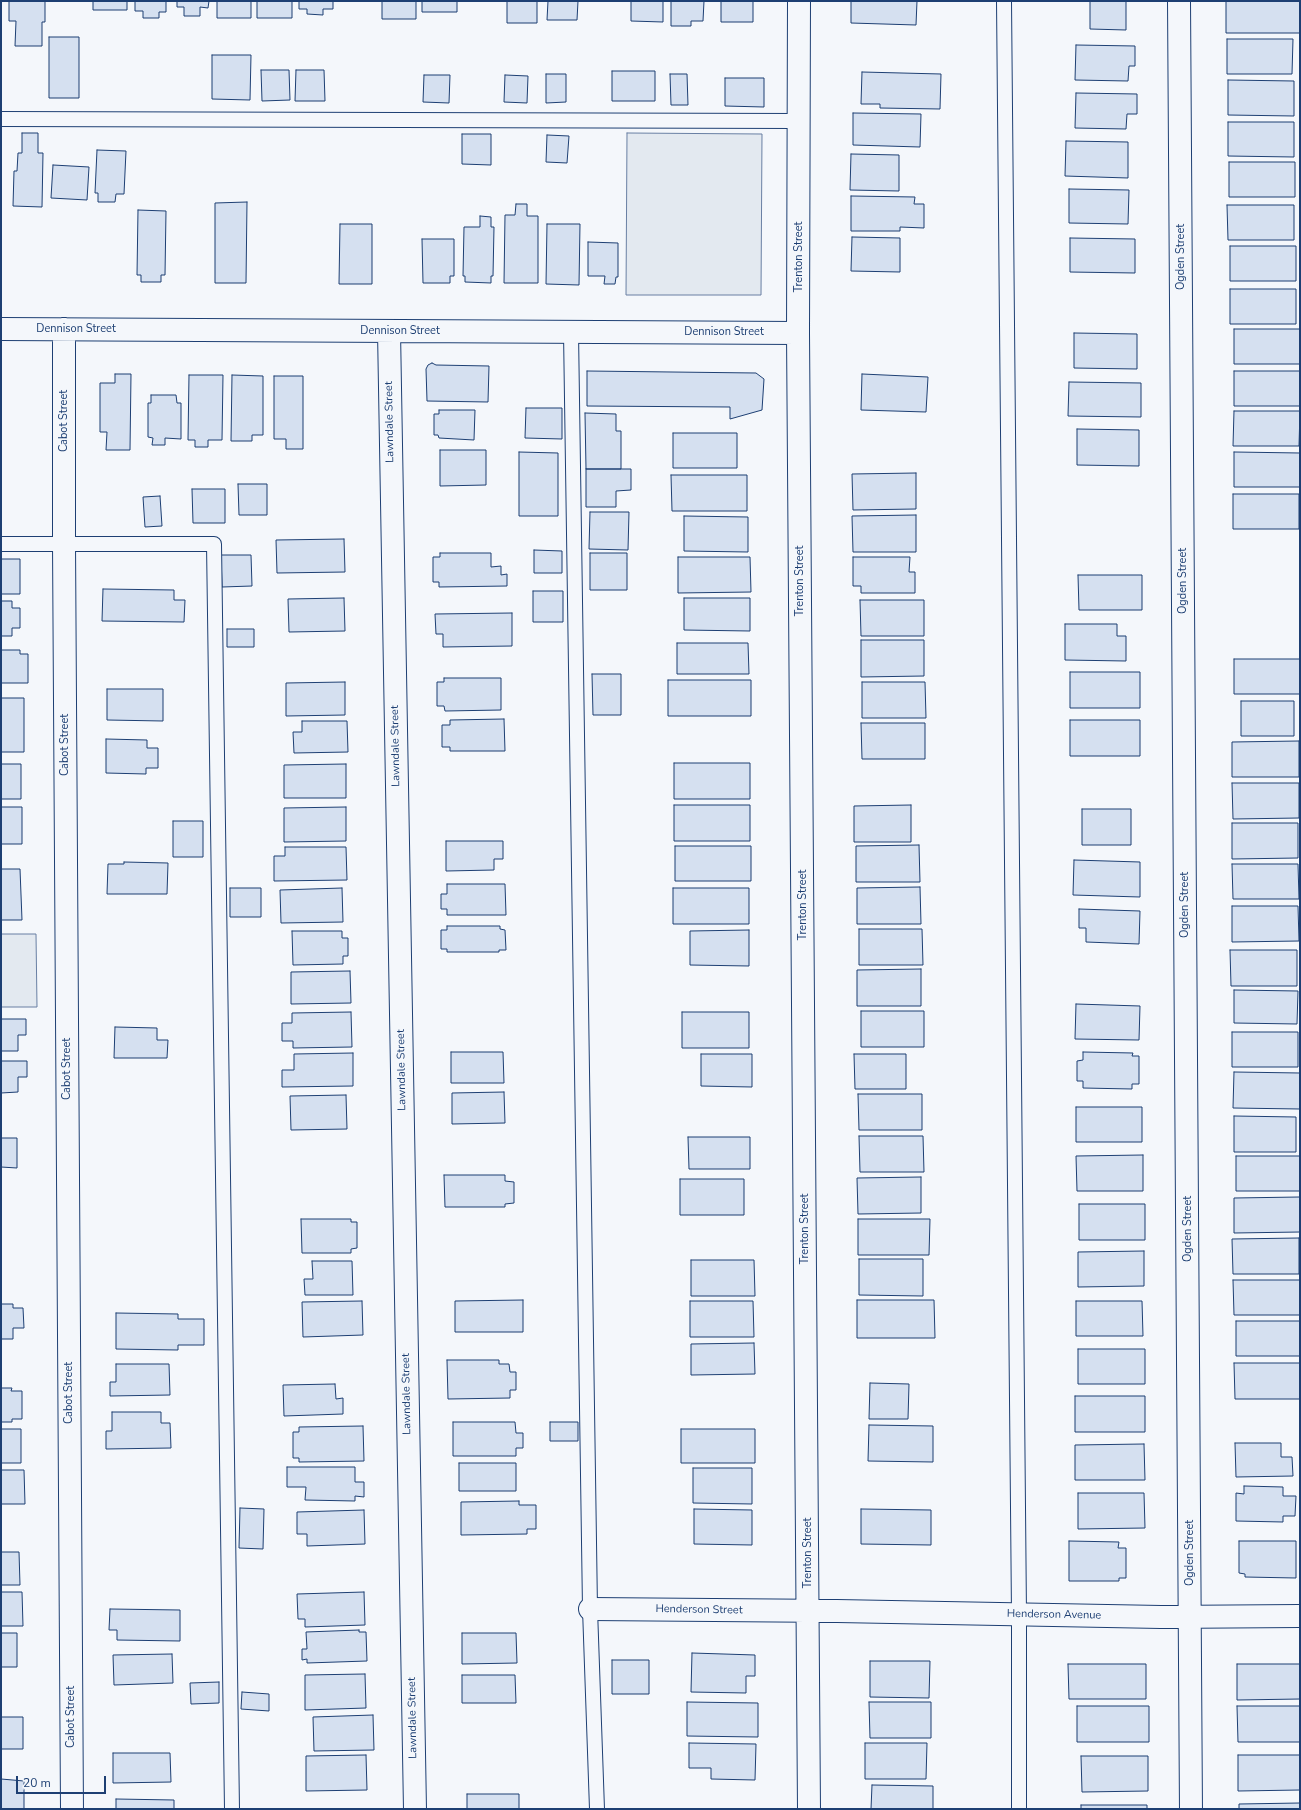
<!DOCTYPE html>
<style>
body{margin:0}
#map{position:relative;width:1301px;height:1810px;overflow:hidden;background:#f4f7fb;font-family:"Nunito Sans",sans-serif}
canvas{display:block}
.frame{position:absolute;inset:0;border:2px solid #1d3f73;pointer-events:none}
.scale{position:absolute;left:16px;top:1776px;width:90px;height:18px;box-sizing:border-box;border:2px solid #1d3f73;border-top:0;padding-left:5px;font-size:12px;line-height:14px;white-space:nowrap;color:#1d3f73;-webkit-text-stroke:3px #f4f7fb;paint-order:stroke}
</style>
<div id="map">
<canvas width="1301" height="1810"></canvas>
<div class="frame"></div>
<div class="scale">20 m</div>
</div>
<script>
const context = document.querySelector('canvas').getContext('2d');
context.lineJoin = 'round';
function paint(path, color) { context.fillStyle = color; context.fill(path, 'evenodd'); }
const shape = rows => new Path2D(rows.map(r => 'M' + r).join(''));
function stroke(path, color, width, dash) { context.strokeStyle = color; context.lineWidth = width; context.lineCap = dash ? 'butt' : 'round'; context.setLineDash(dash || []); context.stroke(path); }
function label(font, color, halo, rows, align = 'center') {
  context.font = font + ' "Nunito Sans",sans-serif'; context.lineWidth = 3; context.setLineDash([]); context.textBaseline = 'middle'; context.strokeStyle = halo; context.fillStyle = color; for (const [text, x, y, turn = 0] of rows) {
    context.save(); context.translate(x, y); context.rotate((+turn || 0) * Math.PI / 180); context.textAlign = isNaN(turn) ? turn : align; if (halo) context.strokeText(text, 0, 0); context.fillText(text, 0, 0); context.restore();
  }
}
const green = shape([
 [627,133,762,134,761,295,626,295,627,133],
 [1,934,36,934,37,1007,1,1007,1,934]
]);
paint(green, '#e3e9f0');
stroke(green, '#687fa3', 1);
const building = shape([
 [9,1,45,1,45,22,42,22,42,46,15,46,16,21,9,21,9,1],
 [93,1,127,1,127,10,93,10,93,1],
 [135,1,166,1,166,12,159,12,159,18,143,18,143,11,135,11,135,1],
 [177,1,209,1,208,8,200,7,200,16,184,16,184,7,177,7,177,1],
 [217,1,251,1,251,18,217,18,217,1],
 [257,1,292,1,292,18,257,18,257,1],
 [299,1,333,1,333,9,323,9,323,15,307,14,307,9,299,9,299,1],
 [382,1,416,1,416,19,382,19,382,1],
 [422,1,457,1,457,12,422,12,422,1],
 [507,1,537,1,537,23,507,23,507,1],
 [548,1,578,1,577,20,547,20,548,1],
 [631,1,663,1,663,22,631,21,631,1],
 [671,1,704,1,703,21,691,21,691,26,671,26,671,1],
 [721,1,753,1,753,22,721,22,721,1],
 [851,1,917,1,916,25,851,23,851,1],
 [1090,1,1126,1,1126,30,1090,29,1090,1],
 [1226,1,1300,1,1300,33,1226,33,1226,1],
 [49,37,79,37,79,98,49,98,49,37],
 [1227,39,1293,39,1292,74,1227,74,1227,39],
 [1076,45,1135,46,1135,66,1129,66,1128,81,1075,80,1076,45],
 [212,55,251,55,250,100,212,99,212,55],
 [261,70,289,70,290,100,262,101,261,70],
 [296,70,324,70,325,101,295,101,296,70],
 [612,71,655,71,655,101,612,101,612,71],
 [862,72,941,74,940,109,880,108,880,104,861,104,862,72],
 [546,74,566,74,566,102,546,103,546,74],
 [670,74,687,74,688,105,671,105,670,74],
 [424,75,450,75,449,103,423,102,424,75],
 [505,75,528,76,527,103,504,102,505,75],
 [725,78,764,78,764,107,725,106,725,78],
 [1228,80,1294,81,1294,116,1228,115,1228,80],
 [1076,93,1137,94,1137,114,1127,114,1126,129,1075,128,1076,93],
 [853,113,921,114,920,147,853,145,853,113],
 [1228,122,1294,122,1294,157,1228,156,1228,122],
 [22,133,38,133,38,153,43,153,42,207,13,206,14,171,17,171,18,153,22,153,22,133],
 [462,134,491,134,491,165,462,164,462,134],
 [547,135,569,136,567,163,546,162,547,135],
 [1066,141,1128,142,1128,178,1065,176,1066,141],
 [97,150,126,151,124,194,116,194,115,202,98,202,98,193,95,193,97,150],
 [851,154,899,155,899,191,850,190,851,154],
 [1229,162,1295,162,1295,197,1229,197,1229,162],
 [53,165,89,167,87,200,51,198,53,165],
 [1069,189,1129,190,1128,224,1069,223,1069,189],
 [851,196,915,197,914,204,924,204,924,228,900,227,900,231,851,231,851,196],
 [247,202,246,283,215,283,215,203,247,202],
 [516,204,527,204,527,216,538,216,538,283,504,283,505,215,515,215,516,204],
 [1227,205,1294,205,1294,240,1228,240,1227,205],
 [138,210,166,211,165,275,161,275,161,282,141,282,141,275,137,275,138,210],
 [480,216,491,217,491,227,494,227,493,276,491,276,491,283,465,282,465,276,463,276,464,227,480,227,480,216],
 [340,224,372,224,372,284,339,284,340,224],
 [547,224,580,224,579,285,546,284,547,224],
 [852,237,900,238,900,272,851,271,852,237],
 [1070,238,1135,239,1135,273,1070,272,1070,238],
 [422,239,454,239,454,276,450,276,450,283,423,283,422,239],
 [588,242,618,243,618,277,616,277,615,284,604,284,605,276,588,276,588,242],
 [1230,246,1296,246,1296,281,1230,281,1230,246],
 [1230,289,1296,289,1296,324,1230,324,1230,289],
 [1234,329,1300,329,1300,364,1234,364,1234,329],
 [1074,333,1137,334,1137,369,1074,368,1074,333],
 [432,363,436,365,489,366,488,402,427,401,426,369,428,365,432,363],
 [587,371,756,373,764,379,762,410,730,419,730,407,587,406,587,371],
 [1234,371,1300,371,1300,406,1234,406,1234,371],
 [115,374,131,374,130,450,106,450,107,432,100,432,100,383,115,383,115,374],
 [862,374,928,377,926,412,861,410,862,374],
 [189,375,223,375,222,440,208,440,208,447,195,447,195,440,188,440,189,375],
 [232,375,263,376,263,435,252,435,252,441,231,441,232,375],
 [274,376,303,376,303,449,286,449,286,439,274,439,274,376],
 [1069,382,1141,383,1141,417,1068,416,1069,382],
 [151,395,176,395,177,403,181,403,181,439,165,438,165,445,152,445,153,438,148,437,148,403,151,403,151,395],
 [526,408,562,408,562,439,525,438,526,408],
 [439,410,475,410,474,440,439,438,438,435,434,435,434,414,439,414,439,410],
 [1234,411,1300,411,1299,446,1233,446,1234,411],
 [585,413,616,414,616,431,621,431,621,469,586,469,585,413],
 [1077,429,1139,430,1139,466,1077,465,1077,429],
 [673,433,737,433,737,468,673,468,673,433],
 [440,450,486,450,486,485,440,486,440,450],
 [519,452,558,453,558,516,519,516,519,452],
 [1234,452,1300,453,1300,487,1234,487,1234,452],
 [586,469,631,469,631,490,616,491,616,507,586,507,586,469],
 [916,473,916,509,853,510,852,474,916,473],
 [671,475,747,475,747,511,672,511,671,475],
 [238,484,267,484,267,515,239,515,238,484],
 [192,489,225,489,225,523,193,523,192,489],
 [1233,494,1299,494,1299,529,1233,529,1233,494],
 [160,496,162,526,145,527,143,497,160,496],
 [590,512,629,512,628,550,589,549,590,512],
 [916,515,916,552,853,552,852,516,916,515],
 [684,516,748,517,748,552,684,551,684,516],
 [344,539,345,572,277,573,276,540,344,539],
 [534,550,562,551,562,573,534,573,534,550],
 [440,553,491,553,491,567,501,566,501,575,507,574,507,586,439,587,439,582,433,582,433,557,440,557,440,553],
 [590,553,627,553,627,590,590,590,590,553],
 [221,555,251,555,252,586,222,587,221,555],
 [678,557,750,557,751,592,678,593,678,557],
 [853,557,910,557,909,572,915,572,915,593,861,593,861,586,853,586,853,557],
 [1,559,20,559,20,594,1,594,1,559],
 [1078,575,1142,575,1142,610,1079,610,1078,575],
 [103,589,174,590,174,600,185,600,184,622,102,621,103,589],
 [533,591,563,591,563,622,533,622,533,591],
 [344,598,345,631,289,632,288,599,344,598],
 [684,598,750,598,750,631,684,630,684,598],
 [860,600,924,600,924,636,861,636,860,600],
 [1,601,12,601,12,608,20,608,20,628,12,628,12,636,1,636,1,601],
 [512,613,512,646,443,647,443,634,436,634,435,614,512,613],
 [1065,624,1117,624,1117,636,1126,636,1126,661,1065,660,1065,624],
 [227,629,254,629,254,647,227,647,227,629],
 [861,640,924,640,924,676,861,677,861,640],
 [677,643,748,643,749,674,677,674,677,643],
 [1,650,20,650,20,654,28,654,28,683,1,683,1,650],
 [1234,659,1300,659,1300,694,1234,694,1234,659],
 [1070,672,1140,672,1140,708,1070,708,1070,672],
 [592,674,621,674,621,715,593,715,592,674],
 [444,678,501,678,501,710,445,711,444,706,437,706,437,682,444,682,444,678],
 [668,680,751,680,751,716,668,716,668,680],
 [345,682,345,715,286,716,286,683,345,682],
 [862,682,925,682,926,718,862,718,862,682],
 [107,689,163,689,163,721,107,720,107,689],
 [1,698,24,698,24,752,1,752,1,698],
 [1241,701,1294,701,1294,736,1241,736,1241,701],
 [504,719,505,751,450,751,450,747,442,747,442,725,450,725,450,720,504,719],
 [1070,720,1140,720,1140,756,1070,756,1070,720],
 [302,721,347,721,348,752,294,753,293,732,302,732,302,721],
 [861,723,925,723,925,759,862,759,861,723],
 [106,739,147,740,147,748,158,748,158,768,146,768,146,774,106,773,106,739],
 [1299,741,1299,777,1232,777,1232,742,1299,741],
 [674,763,750,763,750,799,674,799,674,763],
 [1,764,21,764,21,799,1,799,1,764],
 [346,764,346,798,284,798,284,765,346,764],
 [1232,783,1299,783,1299,818,1233,819,1232,783],
 [674,805,750,805,750,841,674,841,674,805],
 [911,805,911,842,854,842,854,806,911,805],
 [1,807,22,807,22,844,1,844,1,807],
 [346,807,346,841,284,842,284,808,346,807],
 [1082,809,1131,809,1131,845,1082,845,1082,809],
 [173,821,203,821,203,857,173,857,173,821],
 [1232,823,1298,823,1298,858,1232,859,1232,823],
 [446,841,503,841,503,859,494,859,494,870,446,871,446,841],
 [919,845,920,882,856,882,856,846,919,845],
 [675,846,751,846,751,881,675,881,675,846],
 [285,847,346,847,347,880,274,881,274,856,285,856,285,847],
 [1074,860,1140,862,1140,897,1073,895,1074,860],
 [124,862,168,863,167,894,107,894,108,864,124,864,124,862],
 [1232,864,1298,864,1299,899,1233,899,1232,864],
 [1,869,20,869,22,920,1,920,1,869],
 [447,884,505,884,506,915,447,915,447,909,441,909,441,894,447,894,447,884],
 [920,887,921,924,857,924,857,888,920,887],
 [230,888,261,888,261,917,230,917,230,888],
 [342,888,343,922,281,923,280,890,342,888],
 [673,888,749,888,749,924,673,924,673,888],
 [1232,906,1298,906,1299,941,1232,942,1232,906],
 [1079,909,1140,911,1139,944,1086,942,1086,928,1079,928,1079,909],
 [447,926,500,926,500,929,505,930,506,950,499,950,499,952,447,952,447,949,441,949,441,930,447,930,447,926],
 [859,929,922,929,923,965,859,965,859,929],
 [749,930,749,966,690,965,690,931,749,930],
 [292,931,342,931,342,938,348,938,348,956,343,956,343,964,293,965,292,931],
 [1230,950,1297,950,1297,986,1231,986,1230,950],
 [921,969,921,1006,857,1006,857,970,921,969],
 [350,971,351,1003,291,1004,291,972,350,971],
 [1234,990,1298,991,1297,1024,1234,1023,1234,990],
 [1076,1004,1140,1006,1139,1040,1075,1039,1076,1004],
 [861,1011,924,1011,924,1047,861,1047,861,1011],
 [351,1012,352,1047,293,1048,293,1041,282,1041,282,1023,292,1023,292,1013,351,1012],
 [682,1012,749,1012,749,1048,682,1048,682,1012],
 [1,1019,26,1019,26,1035,18,1035,18,1051,1,1051,1,1019],
 [115,1027,157,1028,157,1040,168,1040,167,1058,114,1058,115,1027],
 [1232,1032,1298,1032,1298,1067,1232,1067,1232,1032],
 [451,1052,503,1052,504,1083,451,1083,451,1052],
 [1083,1052,1133,1053,1132,1056,1139,1056,1139,1084,1132,1084,1132,1089,1083,1088,1083,1081,1077,1081,1077,1061,1083,1060,1083,1052],
 [353,1053,353,1086,282,1087,282,1070,294,1070,294,1054,353,1053],
 [701,1054,752,1054,752,1087,701,1086,701,1054],
 [854,1054,906,1054,906,1089,855,1089,854,1054],
 [1,1061,27,1061,27,1077,18,1077,18,1092,1,1093,1,1061],
 [1234,1072,1300,1073,1300,1109,1233,1108,1234,1072],
 [504,1092,505,1123,452,1124,452,1093,504,1092],
 [858,1094,922,1094,922,1130,859,1130,858,1094],
 [346,1095,347,1129,291,1130,290,1096,346,1095],
 [1076,1107,1142,1107,1142,1142,1076,1142,1076,1107],
 [1234,1116,1296,1117,1296,1152,1234,1152,1234,1116],
 [859,1136,923,1136,924,1172,860,1172,859,1136],
 [688,1137,750,1137,750,1169,689,1169,688,1137],
 [1,1138,17,1138,17,1168,1,1167,1,1138],
 [1143,1155,1143,1191,1077,1191,1076,1156,1143,1155],
 [1236,1156,1300,1156,1300,1191,1236,1191,1236,1156],
 [444,1175,505,1175,505,1181,514,1182,514,1203,505,1204,505,1207,445,1207,444,1175],
 [921,1177,921,1213,858,1214,857,1178,921,1177],
 [680,1179,744,1179,744,1215,680,1215,680,1179],
 [1300,1197,1300,1232,1234,1233,1234,1198,1300,1197],
 [1079,1204,1145,1204,1145,1240,1079,1240,1079,1204],
 [301,1219,351,1219,351,1222,357,1222,357,1248,351,1249,351,1253,302,1253,301,1219],
 [858,1219,930,1219,929,1255,858,1255,858,1219],
 [1299,1238,1299,1274,1233,1274,1232,1239,1299,1238],
 [1144,1251,1144,1286,1078,1287,1078,1252,1144,1251],
 [859,1259,923,1259,923,1296,859,1295,859,1259],
 [691,1260,754,1260,755,1296,691,1296,691,1260],
 [312,1261,352,1261,353,1295,305,1295,304,1279,313,1279,312,1261],
 [1233,1280,1300,1280,1300,1315,1234,1315,1233,1280],
 [523,1300,523,1332,455,1332,455,1301,523,1300],
 [857,1300,934,1300,935,1338,857,1338,857,1300],
 [362,1301,363,1335,303,1337,302,1302,362,1301],
 [690,1301,753,1301,754,1337,690,1337,690,1301],
 [1076,1301,1142,1301,1143,1336,1076,1336,1076,1301],
 [1,1304,13,1304,13,1308,23,1308,24,1328,13,1328,13,1339,1,1339,1,1304],
 [116,1313,178,1314,178,1319,204,1319,204,1345,178,1345,178,1350,116,1349,116,1313],
 [1236,1321,1300,1321,1300,1356,1236,1356,1236,1321],
 [754,1343,755,1374,691,1375,691,1344,754,1343],
 [1078,1349,1145,1349,1145,1384,1078,1384,1078,1349],
 [447,1360,499,1360,499,1364,509,1364,510,1372,516,1372,516,1390,510,1390,510,1398,448,1399,447,1360],
 [1234,1363,1300,1363,1300,1399,1235,1399,1234,1363],
 [116,1364,169,1364,170,1395,110,1396,110,1382,116,1382,116,1364],
 [870,1383,909,1384,908,1419,869,1419,870,1383],
 [335,1384,336,1399,343,1398,343,1414,284,1416,283,1385,335,1384],
 [1,1388,12,1388,11,1391,22,1391,22,1419,12,1419,12,1422,1,1422,1,1388],
 [1075,1396,1145,1396,1145,1432,1075,1432,1075,1396],
 [112,1412,161,1412,161,1423,170,1423,171,1448,106,1449,106,1431,112,1431,112,1412],
 [453,1422,515,1422,516,1433,523,1433,523,1448,516,1448,516,1456,453,1456,453,1422],
 [550,1422,578,1422,578,1441,550,1441,550,1422],
 [869,1425,933,1426,933,1462,868,1461,869,1425],
 [363,1426,364,1461,299,1462,299,1458,293,1458,293,1432,299,1432,299,1427,363,1426],
 [1,1429,21,1429,21,1463,1,1463,1,1429],
 [681,1429,755,1429,755,1463,681,1463,681,1429],
 [1235,1443,1281,1443,1281,1457,1292,1457,1293,1476,1236,1477,1235,1443],
 [1144,1444,1145,1480,1075,1480,1075,1445,1144,1444],
 [459,1463,516,1463,516,1491,459,1491,459,1463],
 [287,1467,355,1467,355,1482,364,1482,364,1497,355,1496,355,1501,305,1500,306,1487,287,1487,287,1467],
 [693,1468,752,1468,752,1504,693,1503,693,1468],
 [1,1470,24,1470,25,1504,1,1504,1,1470],
 [1244,1486,1283,1487,1283,1496,1296,1496,1295,1516,1283,1516,1283,1522,1236,1521,1236,1493,1244,1494,1244,1486],
 [1078,1493,1144,1493,1145,1528,1078,1529,1078,1493],
 [519,1501,519,1505,536,1505,536,1529,527,1529,527,1534,461,1535,461,1502,519,1501],
 [240,1508,264,1509,263,1549,239,1548,240,1508],
 [694,1509,752,1510,752,1545,694,1544,694,1509],
 [861,1509,931,1510,931,1545,861,1544,861,1509],
 [364,1510,365,1544,307,1546,307,1534,297,1534,297,1512,364,1510],
 [1069,1541,1119,1542,1118,1548,1126,1548,1126,1578,1119,1578,1119,1581,1069,1581,1069,1541],
 [1239,1541,1296,1541,1296,1578,1245,1577,1245,1574,1239,1573,1239,1541],
 [1,1552,19,1552,20,1585,1,1585,1,1552],
 [1,1592,22,1592,23,1626,1,1626,1,1592],
 [364,1592,365,1625,305,1627,305,1619,298,1619,297,1594,364,1592],
 [110,1609,180,1610,180,1641,117,1640,117,1630,109,1630,110,1609],
 [359,1630,359,1632,366,1632,367,1661,307,1663,307,1659,302,1660,302,1649,307,1649,306,1632,359,1630],
 [1,1633,17,1633,17,1667,1,1667,1,1633],
 [462,1633,516,1633,517,1663,462,1664,462,1633],
 [692,1653,755,1655,755,1676,746,1676,746,1693,691,1692,692,1653],
 [172,1654,173,1683,114,1685,113,1655,172,1654],
 [612,1660,649,1660,649,1694,612,1694,612,1660],
 [870,1661,930,1661,929,1698,870,1697,870,1661],
 [1068,1664,1146,1664,1146,1699,1069,1699,1068,1664],
 [1237,1664,1300,1664,1300,1699,1237,1700,1237,1664],
 [365,1674,366,1708,305,1710,305,1675,365,1674],
 [462,1675,515,1675,516,1703,462,1703,462,1675],
 [219,1682,219,1703,191,1704,190,1683,219,1682],
 [242,1692,269,1694,269,1711,241,1709,242,1692],
 [687,1702,758,1703,758,1737,687,1736,687,1702],
 [869,1702,931,1702,931,1738,870,1738,869,1702],
 [1077,1706,1149,1706,1149,1742,1077,1742,1077,1706],
 [1237,1706,1300,1706,1300,1742,1238,1742,1237,1706],
 [373,1715,374,1750,314,1751,313,1717,373,1715],
 [1,1717,23,1717,23,1749,1,1749,1,1717],
 [689,1743,756,1744,755,1780,711,1779,711,1768,689,1768,689,1743],
 [865,1743,927,1743,926,1779,865,1779,865,1743],
 [113,1753,170,1753,171,1782,113,1783,113,1753],
 [366,1755,367,1790,306,1791,306,1756,366,1755],
 [1238,1755,1300,1755,1300,1790,1238,1791,1238,1755],
 [1081,1756,1148,1756,1148,1791,1082,1792,1081,1756],
 [1,1779,24,1781,24,1809,1,1809,1,1779],
 [872,1785,933,1786,933,1809,871,1809,872,1785],
 [467,1794,519,1794,519,1809,467,1809,467,1794],
 [116,1799,174,1800,174,1809,116,1809,116,1799],
 [1300,1803,1300,1809,1239,1809,1239,1804,1300,1803],
 [1081,1805,1147,1805,1147,1809,1081,1809,1081,1805]
]);
paint(building, '#d5e0f0');
stroke(building, '#1d3f73', 1);
const lane = shape([
 [1004,1,1019,1614,1019,1809],
 [1,119,799,121],
 [571,332,590,1609,597,1809],
 [1,544,214,544,232,1809]
]);
const street = shape([
 [799,1,798,333,809,1809],
 [1179,1,1191,1809],
 [1,329,798,333],
 [64,329,64,544,72,1809],
 [389,331,415,1809],
 [590,1609,837,1611,1161,1617,1300,1616]
]);
stroke(lane, '#1d3f73', 16);
stroke(street, '#1d3f73', 24);
stroke(lane, '#f4f7fb', 14);
stroke(street, '#f4f7fb', 22);
label('11px', '#1d3f73', '#f4f7fb', [
 ["Trenton Street",799,257,-90],
 ["Ogden Street",1181,257,-90],
 ["Dennison Street",76,329],
 ["Dennison Street",400,331],
 ["Dennison Street",724,332],
 ["Cabot Street",64,421,-90],
 ["Lawndale Street",390,422,-91],
 ["Trenton Street",800,581,-90],
 ["Ogden Street",1183,581,-90],
 ["Cabot Street",65,745,-90],
 ["Lawndale Street",396,746,-91],
 ["Trenton Street",803,905,-90],
 ["Ogden Street",1185,905,-90],
 ["Cabot Street",67,1069,-90],
 ["Lawndale Street",402,1070,-91],
 ["Trenton Street",805,1229,-90],
 ["Ogden Street",1188,1229,-90],
 ["Cabot Street",69,1393,-90],
 ["Lawndale Street",407,1394,-91],
 ["Trenton Street",808,1553,-90],
 ["Ogden Street",1190,1553,-90],
 ["Henderson Street",699,1610,1],
 ["Henderson Avenue",1054,1615,1],
 ["Cabot Street",71,1717,-90],
 ["Lawndale Street",413,1718,-91]
]);
</script>
